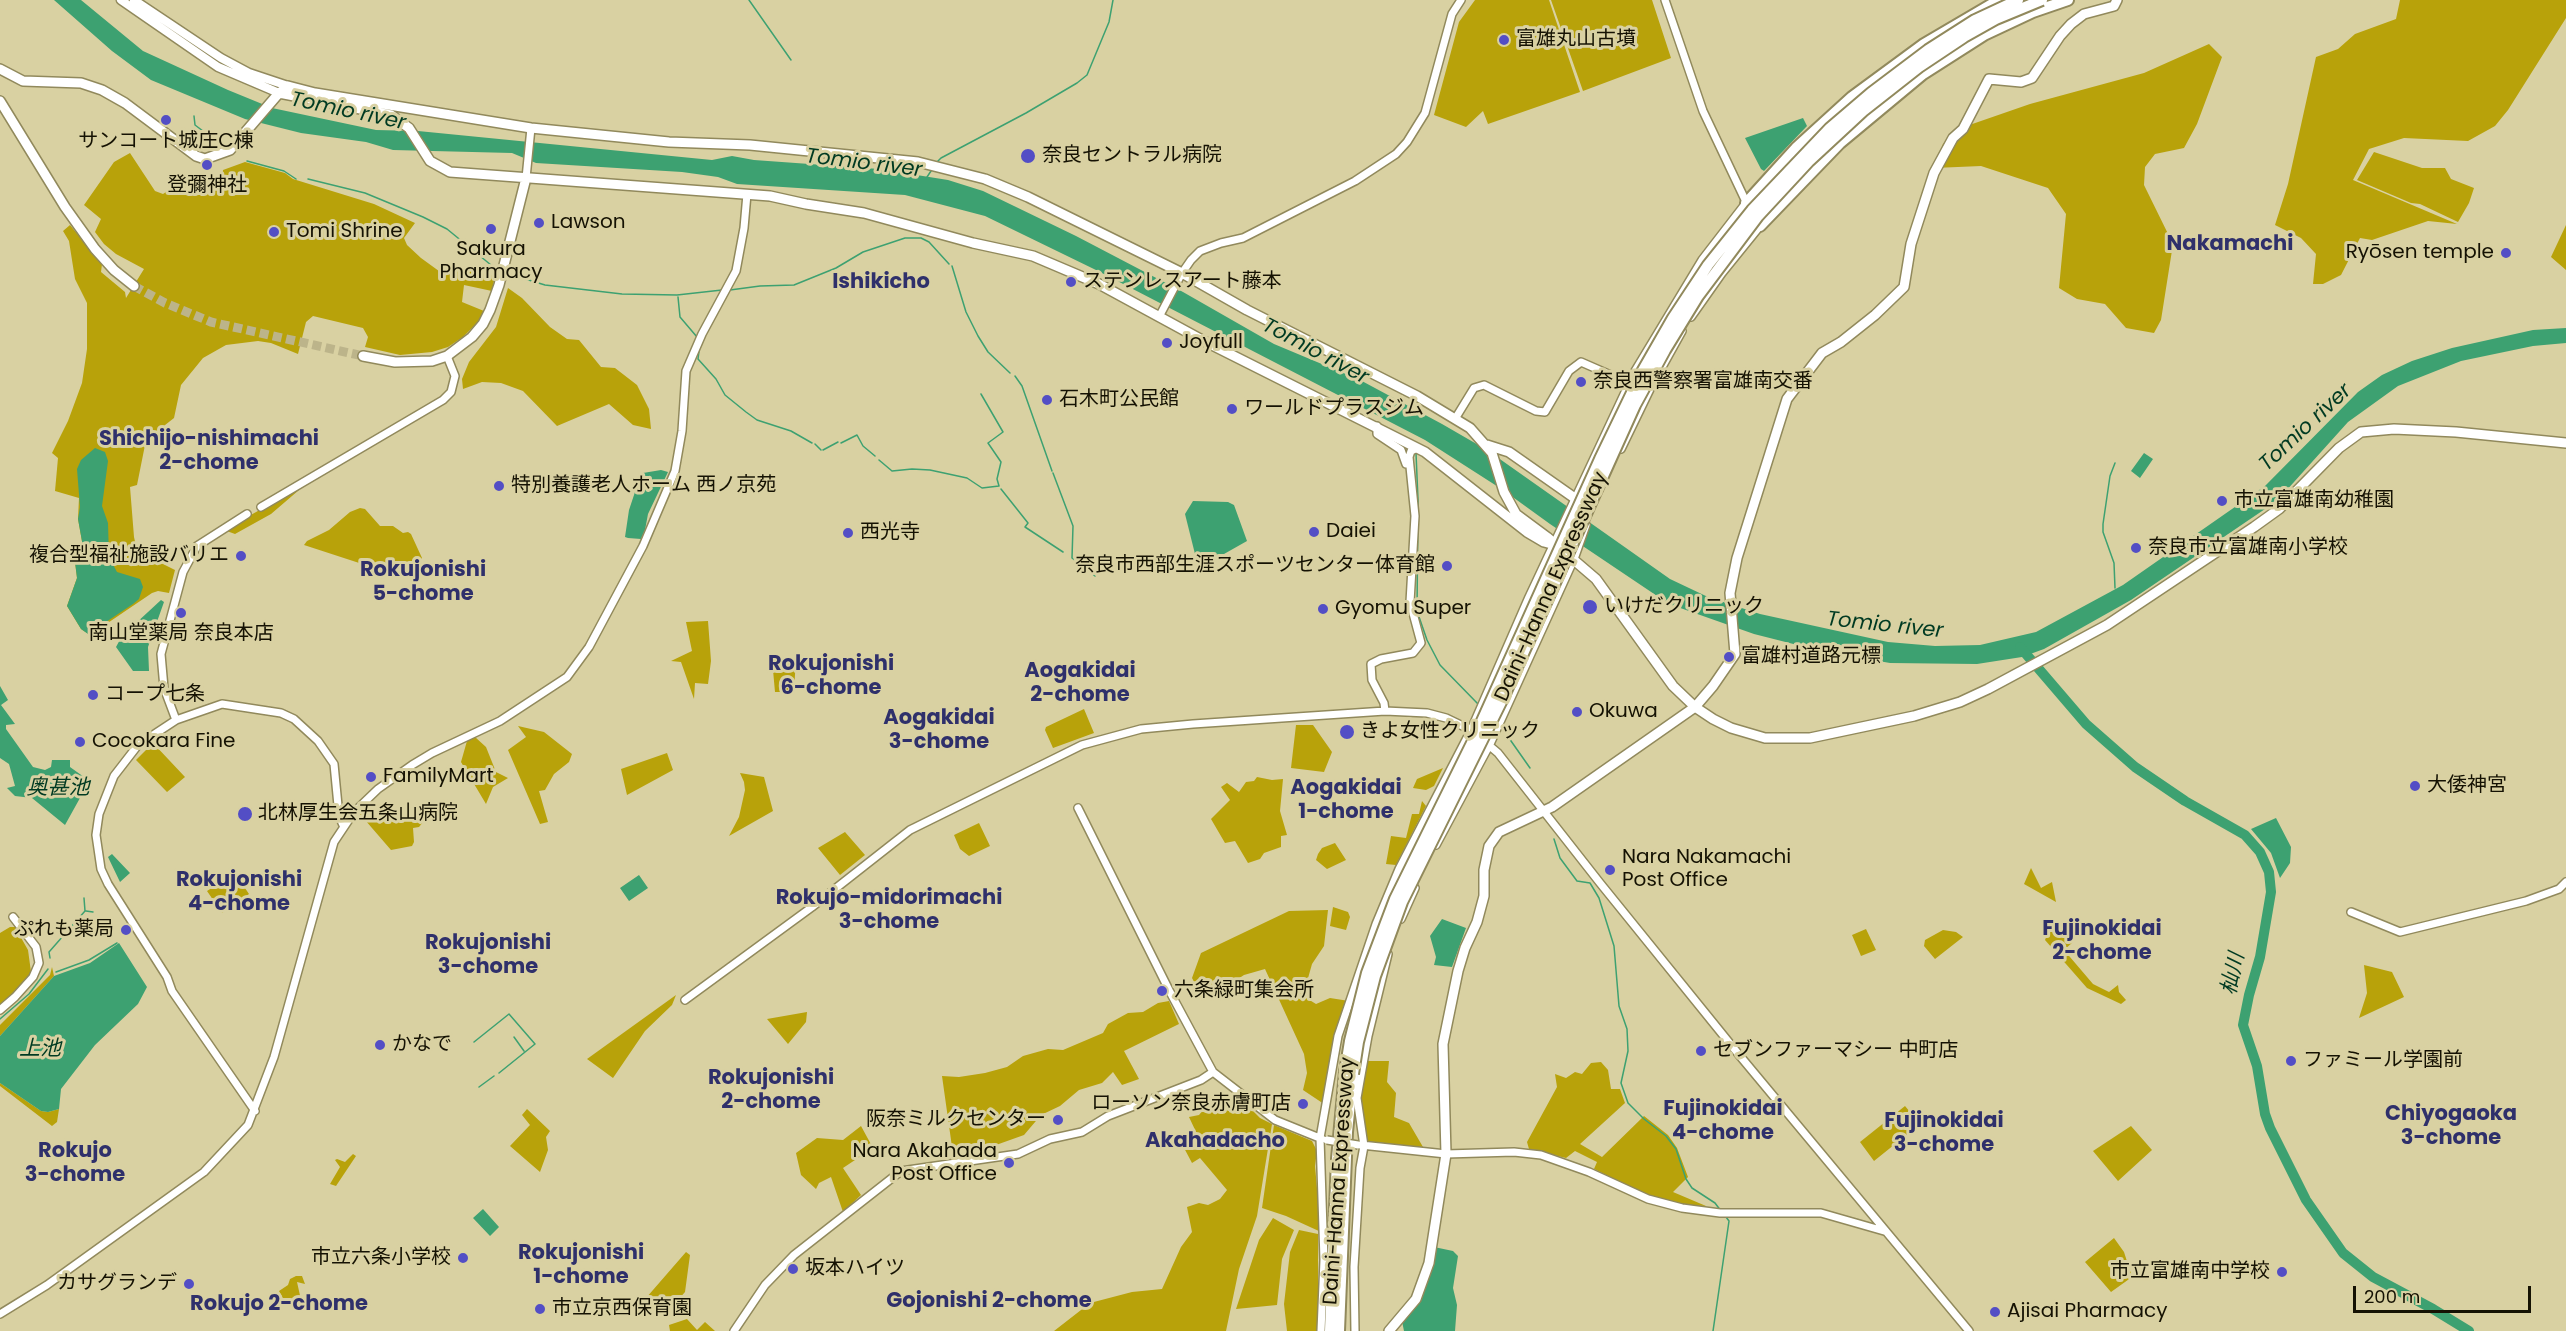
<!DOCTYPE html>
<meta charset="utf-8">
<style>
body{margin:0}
#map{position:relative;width:2566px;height:1331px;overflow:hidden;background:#d9d1a2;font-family:Poppins,sans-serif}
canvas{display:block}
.scale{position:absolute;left:2353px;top:1286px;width:178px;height:27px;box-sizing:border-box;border:3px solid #151203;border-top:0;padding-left:8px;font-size:18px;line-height:21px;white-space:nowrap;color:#151203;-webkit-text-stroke:4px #d9d1a2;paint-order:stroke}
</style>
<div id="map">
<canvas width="2566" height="1331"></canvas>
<div class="scale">200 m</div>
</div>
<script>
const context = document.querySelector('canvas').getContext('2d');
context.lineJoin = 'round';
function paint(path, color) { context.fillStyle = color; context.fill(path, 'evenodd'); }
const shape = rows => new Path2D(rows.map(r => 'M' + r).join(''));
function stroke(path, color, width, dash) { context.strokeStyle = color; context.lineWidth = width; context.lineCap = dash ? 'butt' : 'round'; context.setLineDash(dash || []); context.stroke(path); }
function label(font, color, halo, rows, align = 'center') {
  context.font = font + ' Poppins,"Noto Sans JP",sans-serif'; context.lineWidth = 6; context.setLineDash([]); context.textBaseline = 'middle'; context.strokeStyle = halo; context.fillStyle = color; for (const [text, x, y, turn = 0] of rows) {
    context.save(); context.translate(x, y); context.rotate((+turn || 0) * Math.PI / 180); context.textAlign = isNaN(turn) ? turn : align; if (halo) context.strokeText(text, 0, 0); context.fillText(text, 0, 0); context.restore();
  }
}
paint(shape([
 [1475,0,1549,0,1580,92,1488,124,1483,111,1466,127,1434,115,1459,22],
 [1551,0,1652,0,1671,58,1583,91],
 [2400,0,2566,0,2566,18,2508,110,2495,126,2468,141,2404,138,2369,149,2353,180,2457,224,2428,221,2372,240,2360,238,2341,275,2323,284,2313,284,2316,254,2301,238,2275,225,2288,184,2316,57,2338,49,2355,34,2396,19],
 [2209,44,2222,57,2197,124,2184,148,2155,154,2145,167,2144,185,2173,244,2161,320,2154,333,2126,328,2105,304,2077,299,2059,288,2066,214,2048,188,1981,166,1934,168,1943,144,1955,130,2030,104,2144,73],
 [2374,152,2422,168,2445,168,2451,179,2474,188,2469,203,2458,222,2420,204,2411,203,2357,180],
 [130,153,155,191,163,194,175,186,193,188,222,185,223,170,245,162,285,173,293,179,374,204,415,223,404,238,407,245,421,258,443,274,452,261,471,271,495,276,492,291,464,285,462,302,484,311,479,321,463,337,448,347,432,352,400,355,365,347,368,337,363,328,313,316,306,322,298,354,271,343,258,341,226,345,203,358,181,385,174,418,146,440,137,485,130,487,134,537,136,546,145,555,175,570,169,593,158,591,152,593,90,635,81,629,67,606,77,578,75,562,83,547,78,519,79,498,55,491,58,458,52,453,68,421,82,383,87,349,87,303,75,279,69,241,63,231,70,225,102,264,101,272,125,292,126,298,144,269,116,254,104,244,95,232,101,219,84,205,114,162],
 [2566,225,2566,270,2551,257],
 [508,288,522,298,550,327,567,339,579,340,601,367,615,368,637,385,649,409,651,429,633,425,609,404,557,426,523,391,501,383,482,382,463,389,462,379,469,362,496,327],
 [306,484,271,514,235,534,224,530],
 [360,508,365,509,380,526,393,526,403,533,408,532,411,534,422,558,418,563,396,575,304,545,307,541,329,530,350,512],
 [708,621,711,661,708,684,695,683,694,699,681,662,671,661,692,651,686,622],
 [791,657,796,657,794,692,775,692,773,670],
 [1084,709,1094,733,1053,748,1045,730,1046,727],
 [1296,725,1313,725,1332,752,1324,772,1291,768],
 [518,726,544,732,572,754,569,762,554,774,545,790,539,791,548,822,540,824,508,750,526,737],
 [475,737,486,747,496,772,508,778,493,787,486,804,461,762,467,741],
 [153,743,185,777,167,792,136,760],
 [667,753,673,770,627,795,621,769],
 [1443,768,1434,786,1426,790,1413,788,1417,779],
 [740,773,764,777,773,811,729,836,739,817,745,790,744,782],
 [1257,777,1272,780,1283,779,1280,811,1287,835,1281,836,1281,847,1264,853,1260,859,1248,863,1235,841,1225,843,1211,819,1230,800,1221,787,1227,783,1239,792,1246,782,1254,781],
 [1422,801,1426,806,1396,865,1386,864,1391,836,1406,838,1412,814,1419,814],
 [411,805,428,816,419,827,413,828,414,842,412,846,391,850,359,813,364,807,382,822,395,810,400,814],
 [979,823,990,846,969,856,960,849,954,835],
 [845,832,865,855,840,875,818,848],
 [1335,843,1346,860,1327,869,1316,860,1318,854,1322,848],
 [2031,868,2041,888,2052,882,2056,902,2024,884],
 [235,873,249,894,222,913,207,891],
 [1333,907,1348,912,1350,917,1346,930,1330,926],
 [1328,910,1324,946,1312,964,1303,996,1316,1004,1330,998,1349,1001,1324,1104,1303,1090,1307,1073,1304,1054,1265,969,1244,975,1221,990,1200,993,1192,978,1201,953,1289,911],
 [2058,920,2073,942,2064,950,2093,984,2109,992,2118,985,2119,992,2126,1000,2121,1004,2087,988,2045,940,2051,925],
 [10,927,15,927,28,950,31,972,29,979,0,1005,0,933],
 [1866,929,1876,950,1861,956,1852,935],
 [1943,930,1956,932,1963,937,1935,959,1924,946,1925,940],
 [2364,965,2392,972,2404,997,2359,1018,2367,993],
 [52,967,54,976,0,1036,0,1025,50,975],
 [676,995,672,1005,645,1031,613,1078,587,1059],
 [1169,1001,1179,1024,1124,1051,1139,1079,1122,1085,1113,1072,1102,1083,1079,1090,1060,1106,1041,1115,1024,1135,982,1150,977,1143,952,1147,942,1076,959,1077,985,1073,1007,1067,1023,1056,1048,1049,1063,1050,1103,1033,1108,1024,1128,1013,1143,1012,1158,1003],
 [807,1012,806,1022,788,1044,767,1019],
 [1367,1061,1389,1061,1387,1082,1396,1093,1394,1117,1409,1123,1423,1147,1363,1142,1361,1098],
 [1601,1062,1608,1070,1611,1089,1620,1089,1625,1103,1580,1144,1602,1157,1644,1116,1668,1135,1677,1148,1688,1177,1673,1192,1706,1206,1680,1205,1648,1196,1594,1169,1597,1162,1575,1151,1566,1158,1529,1149,1527,1142,1557,1087,1555,1074,1566,1078,1575,1072,1582,1074,1591,1063],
 [0,1083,41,1111,48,1112,59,1109,57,1122,52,1126,0,1086],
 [1214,1097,1242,1100,1260,1118,1272,1124,1257,1216,1239,1269,1226,1331,1054,1331,1090,1303,1132,1292,1162,1289,1181,1247,1192,1232,1187,1207,1199,1203,1208,1205,1220,1199,1227,1190,1200,1158,1192,1163,1183,1146,1197,1134,1189,1117,1199,1115],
 [1905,1106,1920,1124,1874,1161,1860,1142],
 [527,1109,550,1131,546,1137,548,1150,540,1172,510,1146,530,1125,522,1115],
 [1274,1125,1312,1141,1317,1151,1315,1166,1321,1232,1286,1216,1262,1208],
 [861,1126,873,1148,843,1168,861,1195,843,1212,831,1177,819,1183,816,1189,801,1175,796,1153,817,1138,843,1140],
 [2131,1126,2152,1150,2118,1181,2093,1151],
 [353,1154,356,1156,336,1186,330,1184,340,1167,335,1160,337,1159,345,1162],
 [1273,1218,1294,1230,1282,1259,1277,1305,1236,1309,1259,1240],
 [1299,1230,1318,1234,1318,1331,1287,1331,1284,1304,1290,1252],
 [2114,1238,2124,1252,2132,1277,2111,1292,2085,1262],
 [686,1252,690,1255,685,1292,678,1300,635,1317,633,1313],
 [296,1276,302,1276,305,1284,297,1282,301,1300,286,1304,279,1291,288,1285,290,1279],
 [687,1319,697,1330,705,1322,715,1331,670,1331,669,1325]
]), '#b8a20a');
paint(shape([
 [54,0,81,0,143,51,228,90,272,108,376,130,418,131,712,160,732,156,754,160,879,169,948,180,983,191,1076,236,1183,292,1274,344,1360,380,1442,424,1487,450,1670,579,1708,597,1760,614,1888,642,1935,646,1980,645,2036,632,2123,585,2265,486,2358,392,2382,375,2412,361,2452,348,2533,330,2566,328,2566,343,2533,346,2461,361,2398,386,2348,422,2285,492,2265,509,2131,600,2044,649,2022,657,1977,664,1890,663,1821,651,1754,634,1669,604,1550,524,1503,490,1425,440,1098,271,985,216,905,195,737,184,718,177,682,172,536,163,512,153,393,150,366,142,301,133,245,119,151,80,112,51],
 [1803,118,1807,126,1764,171,1761,169,1745,138],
 [95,448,105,452,108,461,102,506,108,523,109,557,117,572,140,579,143,587,139,599,133,604,88,634,81,629,67,606,77,578,75,562,83,547,78,519,80,507,77,469,81,460],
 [2144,453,2153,459,2140,478,2131,471],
 [661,470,668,472,648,514,645,530,641,539,628,538,625,537,629,510,639,480,643,473],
 [1193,501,1228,502,1234,505,1247,541,1201,567,1198,566,1185,514],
 [161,600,164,602,148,647,149,671,133,671,116,647,122,636],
 [0,686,8,700,1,705,15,724,6,725,6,729,33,767,45,770,51,767,52,760,70,760,70,767,84,777,80,798,65,825,32,798,15,796,7,788,15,786,9,764,0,758],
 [2276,818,2291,847,2290,863,2280,878,2271,853,2251,829],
 [112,854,130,873,120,882,108,857],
 [639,875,648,888,629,901,620,888],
 [1442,919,1466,928,1452,967,1434,965,1436,957,1430,936],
 [119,943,147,987,138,1004,95,1045,61,1089,59,1109,48,1112,41,1111,0,1083,0,1036,54,976,90,963],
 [483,1209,499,1227,490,1236,473,1218],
 [1434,1247,1453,1251,1458,1256,1453,1288,1457,1305,1455,1331,1404,1331,1402,1321]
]), '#3da171');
stroke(shape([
 [749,0,791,60],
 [194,116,195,125,224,147],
 [247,161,284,171,296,179],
 [937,162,941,158,1026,113,1077,83,1087,75,1109,22,1113,0],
 [927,177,933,168],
 [308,179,365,193,423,217,447,229,491,265,499,268],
 [952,266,966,312,978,336,988,352,1010,373],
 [509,274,545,285,622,294,677,295,722,290],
 [730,290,760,286,794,285,836,268,863,252,905,238,921,238,929,242,949,264],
 [678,297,680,317,697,337],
 [699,351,698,359,716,379,725,395,746,412,757,420,791,431,812,443],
 [1015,376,1022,386,1052,471],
 [981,394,1003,432,988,443,1001,462,997,479,999,486],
 [841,443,857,435,863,446,875,456],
 [815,444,821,450],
 [823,450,838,442],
 [1416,453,1418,500,1417,611,1427,640,1440,665,1478,704],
 [879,460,892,471,912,469,930,470,967,478,982,488,999,486],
 [2115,463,2110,476,2103,524,2103,532,2114,563,2115,588],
 [1053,473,1073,526,1072,558,1095,576],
 [1001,489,1028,523,1025,527,1063,552],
 [1504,731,1530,768],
 [1554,839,1560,858,1577,881,1590,883,1599,898,1614,946,1619,1006,1627,1029,1628,1051,1621,1083,1628,1103,1644,1119,1666,1136,1676,1149,1686,1179,1692,1188,1715,1203,1721,1211],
 [86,911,93,912],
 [50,958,49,952,85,911,84,898],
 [56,972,89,960,117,943],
 [0,1019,29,994,48,969],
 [514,1037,524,1051],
 [474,1042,509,1014,535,1044,499,1073],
 [479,1087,494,1076],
 [1713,1331,1729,1221,1726,1217]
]), '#3da171', 1.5);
stroke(shape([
 [2020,647,2086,724,2135,767,2185,801,2245,835,2260,852,2269,872,2271,892,2260,957,2249,995,2243,1025,2257,1066,2265,1114,2270,1128,2306,1200,2343,1253,2373,1277,2433,1309,2469,1331]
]), '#3da171', 10);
stroke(shape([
 [134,286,165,303,211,322,363,356]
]), '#bcb48a', 9, [9, 4.5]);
const tertiary = shape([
 [1665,0,1703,111,1748,206],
 [526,178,531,128],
 [1159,317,1182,273,1191,260,1200,251,1221,243,1243,238,1355,181,1396,154,1407,142,1425,113,1452,14,1461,0],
 [1691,317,1722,273,1760,226,1758,223],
 [1455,419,1474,388,1484,385,1536,411,1545,412,1569,371,1581,362,1629,383],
 [1377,426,1377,434,1401,450,1406,464],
 [1621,449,1652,385,1682,331],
 [261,507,443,400,451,392,455,376,447,356],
 [1385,711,1384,703,1372,680,1371,664,1381,659,1413,653,1421,643,1410,602,1415,516,1409,457,1411,451,1417,448],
 [176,720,164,688,161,654,183,572,197,546,247,514],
 [1078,808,1170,992,1213,1072,1275,1120,1322,1139],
 [1436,845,1490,744,1574,559,1586,525],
 [2351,912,2400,932,2526,901,2559,889,2566,882],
 [1401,919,1415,888],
 [685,1000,812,907,910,830,1082,745,1141,729,1193,724,1385,711,1427,713,1446,718,1471,730,1498,753,1600,883,1740,1056,1969,1331],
 [0,1010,15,997,33,977,39,963,36,947,13,917],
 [255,1111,172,991,167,977,108,884,101,869,96,835,99,814,114,776,138,745,176,720,222,704,281,713,294,719,318,741,334,764,339,816,343,825],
 [1361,1145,1446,1154,1514,1152,1541,1155,1589,1172,1648,1199,1682,1208,1720,1213,1821,1213,1884,1231],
 [0,1314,47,1285,204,1172,248,1125,274,1057,334,842,354,812,378,789,412,765,432,753,500,721,567,677,589,647,643,546,675,471,682,431,686,371,702,334,736,271,744,228,747,194],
 [734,1331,765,1285,794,1255,901,1171,1018,1154,1050,1139,1082,1132,1108,1116,1201,1080,1213,1072],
 [1321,1331,1324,1260,1320,1138,1338,1036,1376,924,1399,869,1471,730,1529,597,1635,371,1702,260,1746,203],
 [1355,1331,1354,1267,1360,1168,1364,1146,1357,1098,1368,1036,1388,954]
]);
const secondary = shape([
 [121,0,218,67,279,93],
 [134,0,221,58,249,73,288,86]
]);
const primary = shape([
 [0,69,23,81,81,83,102,90,125,103,196,156,205,159,230,150,279,93,288,86,315,93,531,128,669,142,750,145,918,162,985,179,1028,197,1182,273,1247,310,1417,396,1470,428,1492,453,1504,492,1516,514,1547,537,1596,579,1673,686,1695,707,1713,719,1731,728,1765,738,1810,738,1914,716,1960,702,1988,689,2107,625,2254,527,2279,509,2339,448,2361,432,2394,429,2456,432,2566,443],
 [279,93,391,115,409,128,430,161,450,172,770,196,806,204,864,213,973,243,1033,256,1099,284,1202,340,1425,452,1527,532,1544,542,1555,545],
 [0,101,65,207,95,249,114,270,134,286],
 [363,356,395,362,432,361,447,356,472,337,483,324,490,310,499,285,526,178],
 [1487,445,1509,452,1576,499]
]);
const trunk = shape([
 [1389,1331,1416,1299,1429,1263,1446,1154,1443,1044,1458,971,1465,948,1477,922,1484,896,1484,870,1489,846,1499,832,1552,807,1695,707,1713,686,1735,654,1730,593,1737,558,1787,399,1822,353,1841,342,1875,315,1904,287,1911,244,1934,173,1953,138,1963,129,1989,79,2021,82,2032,78,2060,36,2071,24,2084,14,2114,6,2117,0]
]);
const motorway = shape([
 [1746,203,1796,148,1852,97,1924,44,1999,0],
 [1760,226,1840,143,1923,74,1984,35,2033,12,2068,0],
 [1330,1331,1337,1159,1345,1072],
 [1339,1331,1347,1132,1353,1074]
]);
stroke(tertiary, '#91895c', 10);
stroke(secondary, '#91895c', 11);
stroke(primary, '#91895c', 12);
stroke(trunk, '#91895c', 12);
stroke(motorway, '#91895c', 14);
stroke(tertiary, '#fff', 7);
stroke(secondary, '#fff', 8);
stroke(primary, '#fff', 9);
stroke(trunk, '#fff', 9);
stroke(motorway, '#fff', 10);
const tertiaryBridge = shape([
 [1327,1140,1358,1145]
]);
const motorwayBridge = shape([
 [1345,1072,1350,1041,1367,973,1395,899,1473,741,1600,459,1642,372,1673,318,1708,265,1752,210,1830,128,1871,93,1928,50,1975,20,2018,0],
 [1353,1074,1358,1042,1375,976,1402,902,1503,698,1635,405,1665,350,1698,296,1758,216,1809,161,1863,111,1919,67,1964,37,1996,19,2042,0]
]);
stroke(tertiaryBridge, '#91895c', 10, []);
stroke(motorwayBridge, '#91895c', 14, []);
stroke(tertiaryBridge, '#fff', 7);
stroke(motorwayBridge, '#fff', 10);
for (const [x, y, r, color] of [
 [1504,40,6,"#534ec5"],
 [166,120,6,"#534ec5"],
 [1028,156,8,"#534ec5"],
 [207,165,6,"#534ec5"],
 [539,223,6,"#534ec5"],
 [491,229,6,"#534ec5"],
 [274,232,6,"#534ec5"],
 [2506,253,6,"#534ec5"],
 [1071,282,6,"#534ec5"],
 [1167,343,6,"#534ec5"],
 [1581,382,6,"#534ec5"],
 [1047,400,6,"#534ec5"],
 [1232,409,6,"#534ec5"],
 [499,486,6,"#534ec5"],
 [2222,501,6,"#534ec5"],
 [1314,532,6,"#534ec5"],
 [848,533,6,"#534ec5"],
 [2136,548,6,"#534ec5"],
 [241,556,6,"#534ec5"],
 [1447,566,6,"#534ec5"],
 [1590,607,8,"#534ec5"],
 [1323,609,6,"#534ec5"],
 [181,613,6,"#534ec5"],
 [1729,657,6,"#534ec5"],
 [93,695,6,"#534ec5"],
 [1577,712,6,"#534ec5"],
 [1347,732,8,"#534ec5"],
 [80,742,6,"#534ec5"],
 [371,777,6,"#534ec5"],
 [2415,786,6,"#534ec5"],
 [245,814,8,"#534ec5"],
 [1610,870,6,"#534ec5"],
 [126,930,6,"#534ec5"],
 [1162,991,6,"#534ec5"],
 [380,1045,6,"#534ec5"],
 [1701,1051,6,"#534ec5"],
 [2291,1061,6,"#534ec5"],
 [1303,1104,6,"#534ec5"],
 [1058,1120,6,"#534ec5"],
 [1009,1163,6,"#534ec5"],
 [463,1258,6,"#534ec5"],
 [793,1269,6,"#534ec5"],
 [2282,1272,6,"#534ec5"],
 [189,1284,6,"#534ec5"],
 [540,1309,6,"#534ec5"],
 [1995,1312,6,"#534ec5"]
]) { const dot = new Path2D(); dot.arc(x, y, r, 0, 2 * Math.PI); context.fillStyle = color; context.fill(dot); stroke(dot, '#d9d1a2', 2); }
label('20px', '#151203', '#d9d1a2', [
 ["富雄丸山古墳",1516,40],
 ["サンコート城庄C棟",166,142,"center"],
 ["奈良セントラル病院",1042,156],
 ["登彌神社",207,186,"center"],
 ["Lawson",551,223],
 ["Tomi Shrine",286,232],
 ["Sakura",491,250,"center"],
 ["Pharmacy",491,273,"center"],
 ["Ryōsen temple",2494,253,"right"],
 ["ステンレスアート藤本",1083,282],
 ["Joyfull",1179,343],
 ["奈良西警察署富雄南交番",1593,382],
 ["石木町公民館",1059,400],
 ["ワールドプラスジム",1244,409],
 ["特別養護老人ホーム 西ノ京苑",511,486],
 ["市立富雄南幼稚園",2234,501],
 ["Daiei",1326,532],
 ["西光寺",860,533],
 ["奈良市立富雄南小学校",2148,548],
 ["複合型福祉施設バリエ",229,556,"right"],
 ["奈良市西部生涯スポーツセンター体育館",1435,566,"right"],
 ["いけだクリニック",1604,607],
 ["Gyomu Super",1335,609],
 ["南山堂薬局 奈良本店",181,634,"center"],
 ["富雄村道路元標",1741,657],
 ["コープ七条",105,695],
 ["Okuwa",1589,712],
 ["きよ女性クリニック",1360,732],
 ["Cocokara Fine",92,742],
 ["FamilyMart",383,777],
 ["大倭神宮",2427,786],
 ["北林厚生会五条山病院",258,814],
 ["Nara Nakamachi",1622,858],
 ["Post Office",1622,881],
 ["ぷれも薬局",114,930,"right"],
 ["六条緑町集会所",1174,991],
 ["かなで",392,1045],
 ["セブンファーマシー 中町店",1713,1051],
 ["ファミール学園前",2303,1061],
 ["ローソン奈良赤膚町店",1291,1104,"right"],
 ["阪奈ミルクセンター",1046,1120,"right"],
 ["Nara Akahada",997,1152,"right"],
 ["Post Office",997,1175,"right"],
 ["市立六条小学校",451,1258,"right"],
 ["坂本ハイツ",805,1269],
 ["市立富雄南中学校",2270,1272,"right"],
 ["カサグランデ",177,1284,"right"],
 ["市立京西保育園",552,1309],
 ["Ajisai Pharmacy",2007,1312]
], 'left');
label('20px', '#151203', '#d9d1a2', [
 ["Daini-Hanna Expressway",1552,587,-66],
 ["Daini-Hanna Expressway",1340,1181,-86]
]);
label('italic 21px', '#003a22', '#d9d1a2', [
 ["Tomio river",348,112,12],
 ["Tomio river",864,164,7],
 ["Tomio river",1315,352,28],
 ["Tomio river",2306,428,-43],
 ["Tomio river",1885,626,6],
 ["奥甚池",58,789],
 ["杣川",2234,974,-78],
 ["上池",40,1050]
]);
label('bold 21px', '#2f306b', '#d9d1a2', [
 ["Nakamachi",2230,245],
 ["Ishikicho",881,283],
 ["Shichijo-nishimachi",209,440],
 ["2-chome",209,464],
 ["Rokujonishi",423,571],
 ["5-chome",423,595],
 ["Rokujonishi",831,665],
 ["6-chome",831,689],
 ["Aogakidai",1080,672],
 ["2-chome",1080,696],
 ["Aogakidai",939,719],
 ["3-chome",939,743],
 ["Aogakidai",1346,789],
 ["1-chome",1346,813],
 ["Rokujonishi",239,881],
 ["4-chome",239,905],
 ["Rokujo-midorimachi",889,899],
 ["3-chome",889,923],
 ["Fujinokidai",2102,930],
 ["2-chome",2102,954],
 ["Rokujonishi",488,944],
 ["3-chome",488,968],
 ["Rokujonishi",771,1079],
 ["2-chome",771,1103],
 ["Fujinokidai",1723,1110],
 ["4-chome",1723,1134],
 ["Chiyogaoka",2451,1115],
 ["3-chome",2451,1139],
 ["Fujinokidai",1944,1122],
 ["3-chome",1944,1146],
 ["Akahadacho",1215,1142],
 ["Rokujo",75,1152],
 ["3-chome",75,1176],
 ["Rokujonishi",581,1254],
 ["1-chome",581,1278],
 ["Gojonishi 2-chome",989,1302],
 ["Rokujo 2-chome",279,1305]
]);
</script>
